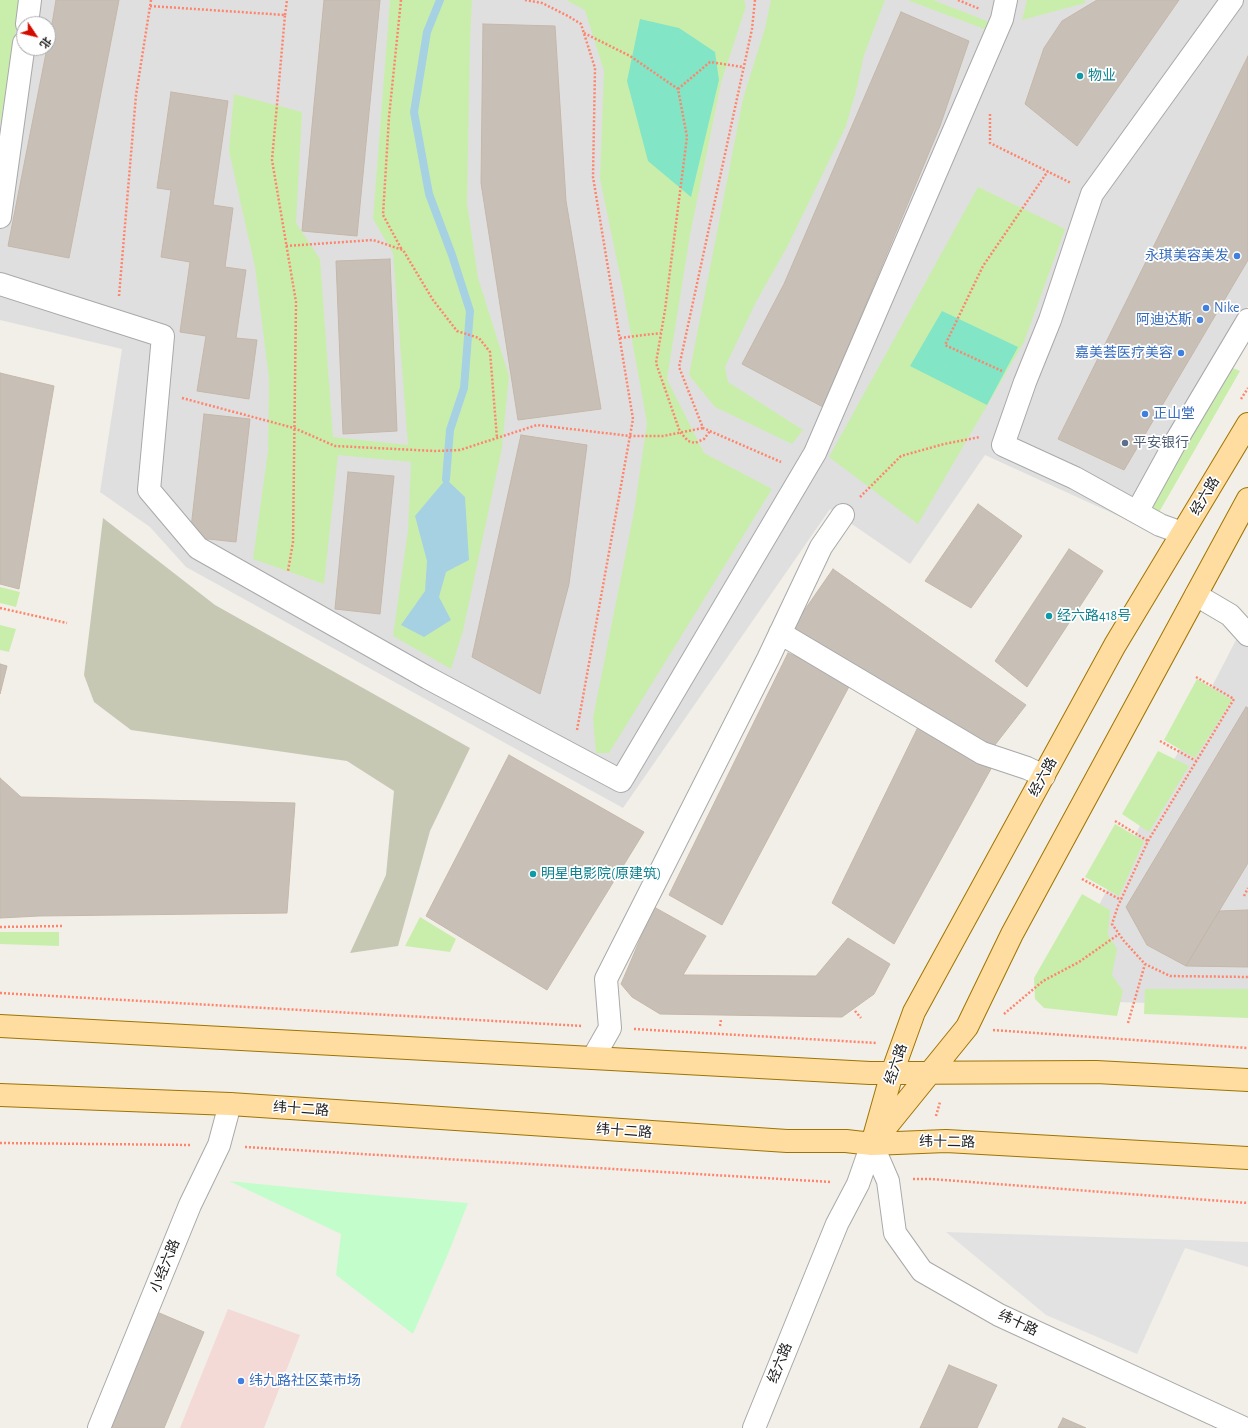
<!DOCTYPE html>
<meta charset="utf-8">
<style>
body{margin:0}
#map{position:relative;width:1248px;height:1428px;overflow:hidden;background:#f2efe8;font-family:"Alegreya Sans","Noto Sans SC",sans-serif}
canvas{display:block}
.north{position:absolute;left:16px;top:16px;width:40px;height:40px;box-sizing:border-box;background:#fff;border:1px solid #a7a7a7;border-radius:50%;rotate:125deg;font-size:11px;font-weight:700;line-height:16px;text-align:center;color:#222}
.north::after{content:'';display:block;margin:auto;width:14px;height:18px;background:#d30c00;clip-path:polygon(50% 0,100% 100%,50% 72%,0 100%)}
</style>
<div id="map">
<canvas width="1248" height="1428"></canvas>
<div class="north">北</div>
</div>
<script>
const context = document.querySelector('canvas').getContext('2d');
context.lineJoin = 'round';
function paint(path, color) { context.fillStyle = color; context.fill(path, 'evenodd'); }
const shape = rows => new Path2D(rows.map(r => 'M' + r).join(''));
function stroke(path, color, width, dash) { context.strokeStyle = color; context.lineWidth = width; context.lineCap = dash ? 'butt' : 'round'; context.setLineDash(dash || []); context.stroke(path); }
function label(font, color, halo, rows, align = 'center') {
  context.font = font + ' "Alegreya Sans","Noto Sans SC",sans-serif'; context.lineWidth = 3.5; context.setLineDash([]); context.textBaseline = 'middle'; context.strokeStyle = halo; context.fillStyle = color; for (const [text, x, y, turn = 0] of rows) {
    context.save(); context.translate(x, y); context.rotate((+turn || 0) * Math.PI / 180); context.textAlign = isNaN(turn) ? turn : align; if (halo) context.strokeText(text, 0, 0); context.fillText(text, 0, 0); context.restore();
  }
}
paint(shape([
 [0,0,1248,0,1248,306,1123,518,985,455,910,564,830,509,623,808,186,567,150,527,100,492,122,349,0,320],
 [24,24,48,24,48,48,24,48],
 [1248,619,1248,1006,1050,1000,1236,640]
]), '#e0dfdf');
paint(shape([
 [228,1309,300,1335,264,1428,180,1428]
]), '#f3dad7');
paint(shape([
 [103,518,215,605,470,748,430,831,398,946,350,953,386,875,394,791,347,761,131,730,94,702,84,675]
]), '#c7c8b3');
paint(shape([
 [0,0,21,0,0,125],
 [390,0,472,0,470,43,467,203,478,278,509,376,502,448,463,631,451,669,393,636,408,530,411,462,338,455,324,584,253,559,268,451,269,379,255,267,229,151,234,94,302,112,296,223,320,259,333,437,408,445,393,253,373,219],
 [566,0,744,0,746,6,721,83,690,235,667,379,704,453,772,489,609,753,596,753,593,718,634,512,647,423,622,285,600,179,604,71,585,10],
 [771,0,885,0,864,55,857,87,846,126,787,247,756,302,725,367,728,382,803,430,792,444,715,407,689,375,743,99,765,28],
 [907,0,933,0,992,23,987,30],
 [1027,0,1085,0,1085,3,1022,20],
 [978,187,1065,229,1024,342,918,524,829,457],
 [1228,366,1240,371,1158,514,1146,507],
 [0,587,20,592,16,607,0,603],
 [0,625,16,629,9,652,0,650],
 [1197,679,1232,700,1195,758,1164,740],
 [1158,751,1189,766,1149,832,1122,814],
 [1115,824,1144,841,1119,896,1085,877],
 [1082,894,1110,910,1108,935,1117,949,1112,975,1123,991,1117,1016,1044,1008,1035,999,1034,978],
 [420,917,456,939,450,952,405,946],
 [0,932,59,932,59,946,0,944],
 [1145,989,1248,989,1248,1018,1144,1014]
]), '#c9eeac');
paint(shape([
 [229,1181,338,1192,468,1203,448,1254,413,1334,336,1275,341,1234]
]), '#c4fdcc');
paint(shape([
 [640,19,679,28,715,52,719,80,691,197,648,161,627,81],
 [942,311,1018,347,987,405,910,366]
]), '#82e5c5');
paint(shape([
 [946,1232,1248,1242,1248,1267,1185,1248,1137,1354,1046,1315]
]), '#e2e2e2');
paint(shape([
 [446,479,465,497,469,560,446,572,439,597,451,620,424,637,401,625,425,591,427,561,415,516]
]), '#a6d1e2');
stroke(shape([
 [440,0,427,32,414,112,429,194,452,255,470,311,464,388,450,430,446,479]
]), '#a6d1e2', 8);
const building = shape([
 [56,0,119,0,69,258,8,246,47,48,48,48,56,0],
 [324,0,380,0,357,236,302,231,324,0],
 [1097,0,1179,0,1077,146,1025,104,1044,48,1062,21,1097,0],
 [901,12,969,41,940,126,823,407,742,364,784,284,901,12],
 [483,24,555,26,566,201,601,409,518,420,481,183,483,24],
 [1248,56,1248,260,1124,470,1058,439,1248,56],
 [171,92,228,101,213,205,233,208,225,267,246,270,236,338,257,340,249,399,197,391,206,336,180,332,190,262,161,257,171,190,157,188,171,92],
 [390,259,397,431,343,434,336,261,390,259],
 [0,373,54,386,19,589,0,584,0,373],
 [204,414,250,419,236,542,190,537,204,414],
 [521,435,587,445,569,584,540,694,472,657,521,435],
 [348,472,394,476,380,614,335,609,348,472],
 [978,504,1022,536,971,608,925,581,978,504],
 [1069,549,1103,571,1027,687,995,661,1069,549],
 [833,569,1026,705,991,750,790,631,833,569],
 [788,653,852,681,722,925,669,895,788,653],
 [0,664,7,666,0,694,0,664],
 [1246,707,1248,708,1248,863,1186,966,1147,945,1126,907,1246,707],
 [919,725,992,767,894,944,832,903,919,725],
 [509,755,644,832,547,990,426,916,509,755],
 [0,778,21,797,295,803,287,913,39,916,0,918,0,778],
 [654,907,706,936,683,975,816,976,848,938,890,964,874,994,842,1017,660,1014,632,997,621,984,654,907],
 [1248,910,1248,967,1186,966,1219,911,1248,910],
 [157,1312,204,1332,164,1428,108,1428,157,1312],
 [949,1365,997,1385,977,1428,920,1428,949,1365],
 [1063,1418,1086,1428,1058,1428,1063,1418]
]);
paint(building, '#c8c0b7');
stroke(building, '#c5b7a9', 1);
const minor = shape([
 [27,24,30,0],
 [0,217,24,43],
 [0,284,163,336,149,490,198,548,428,678,621,781,815,453,1002,19,1006,0],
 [1137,512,1176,441,1248,320],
 [1182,533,1160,525,1075,478,1003,445,1025,382,1050,320,1092,194,1232,0],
 [1196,595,1230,615,1248,635],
 [780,633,982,753,1027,768,1044,776],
 [593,1058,610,1028,606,979,768,659,821,547,843,515],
 [872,1144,888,1181,895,1233,922,1271,999,1315,1244,1428],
 [99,1428,190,1205,219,1145,230,1104],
 [754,1428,837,1224,858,1184,872,1144]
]);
const major = shape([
 [0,1026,870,1073,1096,1072,1248,1080],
 [0,1095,230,1104,787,1141,846,1141,872,1144,946,1141,1248,1158],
 [877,1138,967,1027,1012,934,1248,499],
 [872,1144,892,1073,914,1012,1115,645,1248,424]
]);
stroke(minor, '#a9a9a9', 24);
stroke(major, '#9f7400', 24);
stroke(shape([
 [401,0,389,117,383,215,402,250],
 [525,0,542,3,568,16,581,24,595,68,593,177,633,419,577,730],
 [755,0,752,29,679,367,703,428,781,462],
 [958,0,980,9],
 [150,6,285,15,272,160,296,302,293,542,288,571],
 [285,15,287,0],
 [584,33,630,56,678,89,687,137,665,310,656,363,680,432,688,441,695,443,704,439,710,431],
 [678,89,710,62,743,67],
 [990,114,990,143,1071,183],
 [286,246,373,240,403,250,433,300,457,331,479,338,490,352,497,438],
 [119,296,136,95,151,0],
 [620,338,661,333],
 [1002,371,945,345,983,266,1048,171],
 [182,398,294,428,335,446,435,451,460,450,537,425,630,436,663,436,703,428],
 [1241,399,1248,388],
 [860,497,901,456,944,444,980,437],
 [0,608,67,623],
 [1196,677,1234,699,1148,841,1118,906,1112,924,1124,941,1145,964,1170,976,1248,977],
 [1160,741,1196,761],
 [1115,821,1148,841],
 [1082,879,1121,900],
 [1244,896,1248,888],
 [0,927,63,926],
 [0,993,583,1026],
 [855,1011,861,1018],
 [1004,1014,1043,981,1079,962,1119,934],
 [1128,1023,1145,964],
 [720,1026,721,1019],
 [634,1029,877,1043],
 [993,1030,1248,1048],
 [936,1116,940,1102],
 [0,1143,192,1145],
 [245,1147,831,1182],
 [913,1179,931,1179,1248,1203]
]), '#ff846c', 2.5, [2, 2]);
stroke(minor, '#fff', 22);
stroke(major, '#ffdca0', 22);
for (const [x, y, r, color] of [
 [1080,76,4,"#0f9aa8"],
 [1237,256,4,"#3f7fe0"],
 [1206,308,4,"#3f7fe0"],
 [1200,320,4,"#3f7fe0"],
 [1181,353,4,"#3f7fe0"],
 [1145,414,4,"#3f7fe0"],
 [1125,443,4,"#5c6f8a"],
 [1049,616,4,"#0f9aa8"],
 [533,874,4,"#0f9aa8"],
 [241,1381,4,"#3f7fe0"]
]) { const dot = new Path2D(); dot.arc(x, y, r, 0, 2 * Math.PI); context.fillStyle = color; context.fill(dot); stroke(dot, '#fff', 1.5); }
label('14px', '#0d838f', '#fff', [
 ["物业",1088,76],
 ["经六路418号",1057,616],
 ["明星电影院(原建筑)",541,874]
], 'left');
label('14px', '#366cbe', '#fff', [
 ["永琪美容美发",1229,256],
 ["Nike",1214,308,"left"],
 ["阿迪达斯",1192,320],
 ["嘉美荟医疗美容",1173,353],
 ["正山堂",1153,414,"left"],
 ["纬九路社区菜市场",249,1381,"left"]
], 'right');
label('14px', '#4e5e75', '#fff', [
 ["平安银行",1133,443]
], 'left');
label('14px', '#222', '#fff', [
 ["经六路",1205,496,-59],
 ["经六路",1043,777,-61],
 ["经六路",896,1064,-71],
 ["纬十二路",301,1109,4],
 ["纬十二路",624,1131,4],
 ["纬十二路",947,1142,1],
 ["小经六路",165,1266,-68],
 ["纬十路",1018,1323,25],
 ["经六路",780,1363,-68]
]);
</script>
